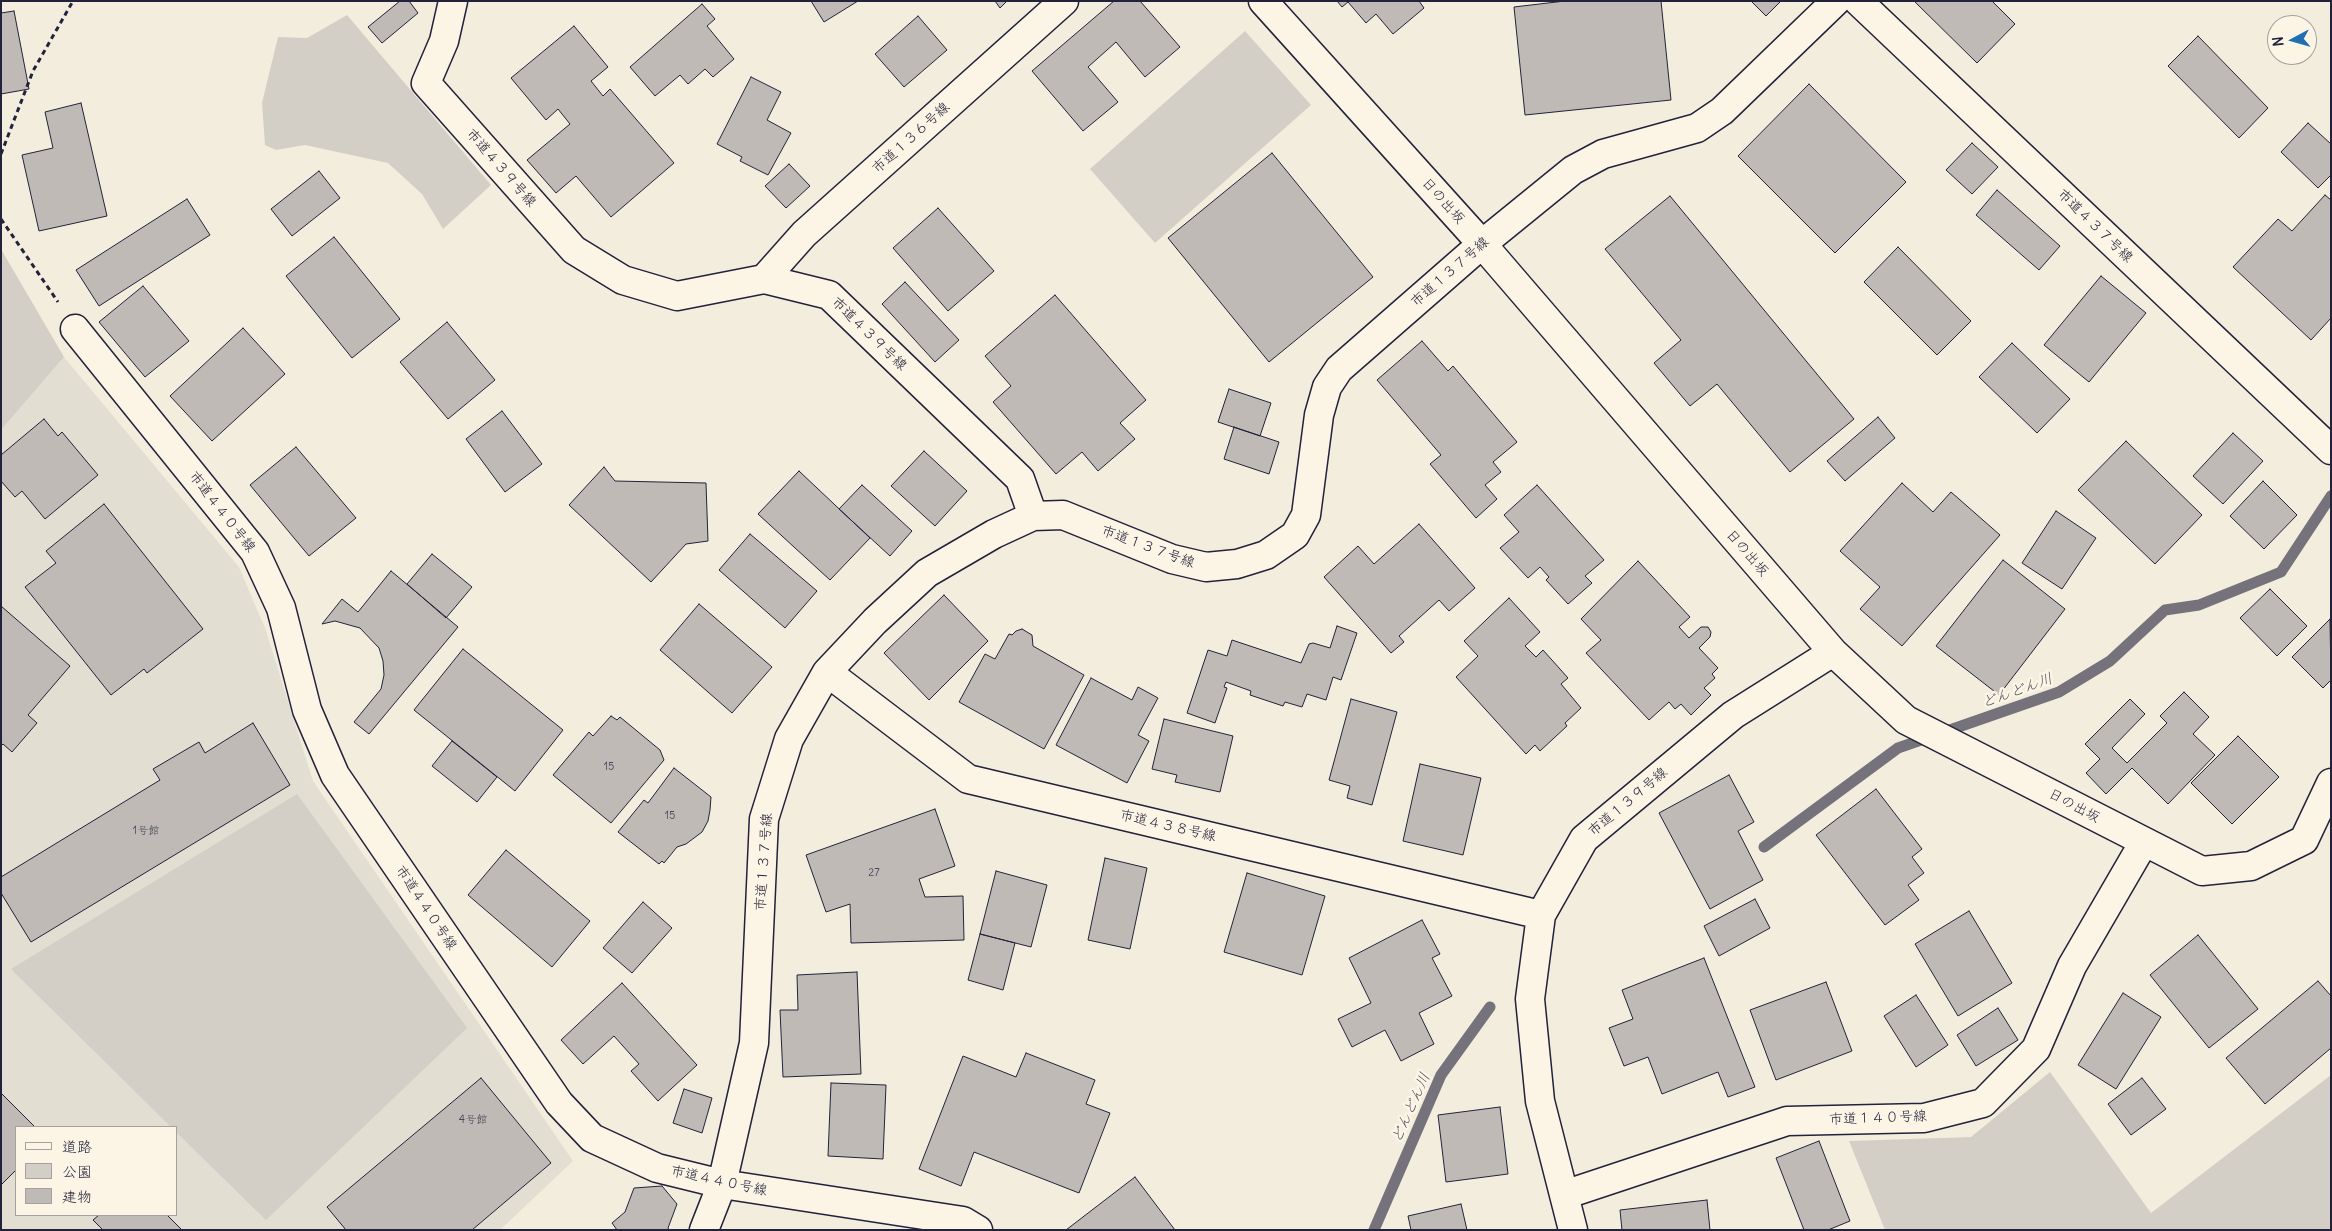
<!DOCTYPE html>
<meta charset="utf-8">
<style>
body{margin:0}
#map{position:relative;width:2332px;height:1231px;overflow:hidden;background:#f3edde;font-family:Delius,"Klee One",sans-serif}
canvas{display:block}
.frame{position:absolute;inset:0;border:2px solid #22223b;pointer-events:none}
.legend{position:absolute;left:15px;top:1126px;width:162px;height:90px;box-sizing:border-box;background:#fcf5e5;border:1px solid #a5a1a1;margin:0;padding:6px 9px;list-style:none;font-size:15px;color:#22223b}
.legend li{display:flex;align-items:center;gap:10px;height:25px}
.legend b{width:25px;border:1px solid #a5a1a1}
.north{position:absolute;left:2267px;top:15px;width:50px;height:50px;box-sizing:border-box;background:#fcf5e5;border:1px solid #a5a1a1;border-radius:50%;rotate:264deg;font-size:14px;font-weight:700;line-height:20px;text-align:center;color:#22223b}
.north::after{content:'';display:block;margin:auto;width:18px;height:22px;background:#1f6fb2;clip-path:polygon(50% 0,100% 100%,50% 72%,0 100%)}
</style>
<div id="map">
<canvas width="2332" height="1231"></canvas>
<div class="frame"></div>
<ul class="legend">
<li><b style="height:6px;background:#fcf5e5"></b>道路</li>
<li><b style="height:14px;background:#d4cfc6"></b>公園</li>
<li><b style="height:14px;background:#bfbab6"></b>建物</li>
</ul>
<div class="north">N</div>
</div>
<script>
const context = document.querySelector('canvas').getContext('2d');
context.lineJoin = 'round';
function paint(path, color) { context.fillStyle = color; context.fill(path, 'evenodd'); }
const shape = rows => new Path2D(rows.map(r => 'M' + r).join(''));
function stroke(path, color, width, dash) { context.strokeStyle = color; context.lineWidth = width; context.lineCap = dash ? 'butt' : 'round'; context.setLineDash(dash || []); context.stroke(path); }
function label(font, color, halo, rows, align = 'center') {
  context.font = font + ' Delius,"Klee One",sans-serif'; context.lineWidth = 5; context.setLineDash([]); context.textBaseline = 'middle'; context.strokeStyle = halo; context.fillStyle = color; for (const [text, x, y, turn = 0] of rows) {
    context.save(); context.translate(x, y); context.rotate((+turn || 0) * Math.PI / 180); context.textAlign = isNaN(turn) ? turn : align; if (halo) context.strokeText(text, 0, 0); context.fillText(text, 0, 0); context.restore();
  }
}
paint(shape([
 [64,357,239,567,265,628,313,781,573,1161,500,1230,1,1230,1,430],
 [16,1127,176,1127,176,1215,16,1215]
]), '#e3ded2');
paint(shape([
 [347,15,491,185,443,229,422,194,388,163,305,145,276,150,265,145,262,103,278,37,307,38],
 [1245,31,1311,105,1155,243,1090,169],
 [1,249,64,357,1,430],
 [297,794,467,1028,266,1220,176,1132,176,1127,171,1127,11,969],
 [2050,1072,2151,1213,2331,1075,2331,1230,1885,1230,1849,1141,1971,1137]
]), '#d4cfc6');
stroke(shape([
 [1764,847,1898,748,2059,692,2110,661,2165,610,2199,605,2281,572,2331,496],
 [1374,1230,1441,1075,1490,1007]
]), '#75727b', 11);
const building = shape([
 [400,1,409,1,418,13,382,43,368,27,400,1],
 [811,1,858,1,824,22,811,1],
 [995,1,1007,1,1000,8,995,1],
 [1114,1,1140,1,1180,47,1145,77,1116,42,1088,67,1118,102,1083,131,1032,71,1114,1],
 [1337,1,1419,1,1424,8,1393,34,1376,14,1366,23,1348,2,1342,7,1337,1],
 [1565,1,1661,1,1671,100,1525,115,1514,7,1565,1],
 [1751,1,1781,1,1766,16,1751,1],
 [1914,1,1992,1,2015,24,1977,63,1914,1],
 [702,4,715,19,707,26,734,59,713,77,705,69,688,84,680,75,655,96,630,67,702,4],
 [14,11,29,89,1,94,1,13,14,11],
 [918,16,947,50,904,87,875,54,918,16],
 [574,26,608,67,591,81,603,96,610,89,674,163,611,217,576,176,556,193,527,160,570,124,558,109,546,120,511,78,574,26],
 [2198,36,2268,108,2239,138,2168,66,2198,36],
 [751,77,781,92,767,120,791,133,768,175,740,161,742,157,717,144,751,77],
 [1809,84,1906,182,1835,253,1738,156,1809,84],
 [81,103,107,216,39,231,22,155,53,148,45,112,81,103],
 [2308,123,2331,144,2331,175,2318,188,2281,152,2308,123],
 [1972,143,1998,167,1972,194,1946,170,1972,143],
 [1272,153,1373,277,1269,362,1168,238,1272,153],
 [789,164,810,186,786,208,765,186,789,164],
 [319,171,340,198,292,236,271,209,319,171],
 [1997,190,2060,246,2039,270,1976,215,1997,190],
 [2325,195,2331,200,2331,318,2311,340,2233,267,2278,219,2292,231,2325,195],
 [1670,196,1854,419,1790,472,1717,384,1690,406,1654,363,1681,340,1605,249,1670,196],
 [187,199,210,235,99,306,76,270,187,199],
 [938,208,994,271,948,311,893,248,938,208],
 [334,237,400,319,352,358,286,276,334,237],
 [1898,247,1971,321,1937,355,1864,282,1898,247],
 [2101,276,2146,313,2089,382,2044,345,2101,276],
 [905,282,959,340,935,362,882,304,905,282],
 [143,286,189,341,145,377,99,322,143,286],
 [1055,295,1146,400,1120,423,1135,439,1098,471,1082,452,1056,474,993,402,1011,386,985,356,1055,295],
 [447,322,495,380,448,419,400,362,447,322],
 [243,328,285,374,212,441,170,396,243,328],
 [1422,341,1448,371,1453,366,1517,442,1493,462,1501,472,1485,485,1497,499,1476,518,1430,464,1441,455,1377,380,1422,341],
 [2012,343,2070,399,2037,433,1979,377,2012,343],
 [1229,389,1271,403,1260,436,1218,422,1229,389],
 [502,411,542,464,505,492,466,439,502,411],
 [1878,417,1895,438,1845,481,1827,461,1878,417],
 [44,419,58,436,62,432,98,475,45,519,22,491,15,497,1,481,1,455,44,419],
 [1234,427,1279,442,1269,474,1224,459,1234,427],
 [2233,433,2263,461,2223,504,2193,476,2233,433],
 [2126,441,2202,515,2155,564,2078,490,2126,441],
 [296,447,356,518,309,556,250,485,296,447],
 [924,451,967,491,935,526,891,486,924,451],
 [604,467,615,481,706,483,708,541,686,544,651,582,569,505,604,467],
 [799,471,870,538,830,580,758,514,799,471],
 [2263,481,2297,515,2264,549,2230,516,2263,481],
 [1902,483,1933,512,1951,492,2000,535,1902,646,1860,609,1880,587,1840,551,1902,483],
 [862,485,912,531,890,556,839,509,862,485],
 [1537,485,1604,560,1585,576,1592,583,1568,604,1546,580,1549,577,1540,567,1528,578,1500,548,1519,532,1504,515,1537,485],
 [104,504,203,629,147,673,144,669,111,695,25,587,56,563,46,551,104,504],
 [2056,511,2096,538,2062,589,2022,563,2056,511],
 [1419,524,1475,588,1449,611,1439,600,1399,636,1404,642,1391,653,1324,577,1358,546,1374,564,1419,524],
 [750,534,817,591,785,628,719,570,750,534],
 [432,554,472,587,446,618,407,584,432,554],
 [2003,560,2065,609,1999,695,1936,646,2003,560],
 [1638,561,1690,617,1679,627,1689,638,1701,627,1708,627,1711,632,1710,637,1699,648,1718,668,1712,674,1715,678,1704,688,1711,695,1691,715,1681,704,1675,709,1669,702,1649,720,1586,653,1601,640,1581,619,1638,561],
 [391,571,458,627,369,734,354,722,381,689,384,675,383,661,379,648,360,628,335,621,322,624,342,599,358,612,391,571],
 [2270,589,2307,626,2277,656,2240,618,2270,589],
 [944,595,988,641,929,700,884,653,944,595],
 [1509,598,1540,632,1525,646,1536,657,1543,650,1568,678,1561,684,1581,708,1565,723,1567,726,1540,751,1535,745,1526,754,1456,677,1478,656,1464,641,1509,598],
 [699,604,772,667,732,713,660,650,699,604],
 [1,606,70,666,28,715,37,723,12,752,3,744,1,746,1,606],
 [2330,619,2331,680,2323,688,2292,657,2330,619],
 [1337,626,1357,633,1341,680,1333,677,1326,700,1307,694,1302,707,1285,702,1283,706,1250,695,1251,691,1226,682,1224,687,1227,688,1215,723,1187,713,1208,650,1227,656,1232,640,1301,663,1309,644,1313,643,1330,648,1337,626],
 [1022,629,1032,635,1033,646,1084,675,1044,749,959,702,985,654,995,659,1009,634,1012,635,1016,631,1022,629],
 [463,649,563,730,515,791,414,710,463,649],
 [1091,678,1132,700,1138,687,1158,698,1138,735,1149,741,1127,783,1056,745,1091,678],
 [2184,692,2209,717,2193,734,2215,755,2168,804,2132,768,2106,794,2086,773,2100,759,2085,744,2130,699,2145,714,2112,748,2127,763,2167,723,2160,716,2184,692],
 [1351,699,1397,712,1372,805,1347,798,1350,786,1329,780,1351,699],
 [611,716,617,720,620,717,660,750,664,760,611,823,553,775,589,732,593,736,611,716],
 [1164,719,1233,736,1220,792,1175,782,1177,775,1152,769,1164,719],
 [253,723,290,785,31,942,1,893,1,877,160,780,153,769,199,742,205,753,253,723],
 [2238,736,2279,777,2232,824,2191,783,2238,736],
 [452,741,497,777,477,802,432,766,452,741],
 [1420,764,1481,778,1463,855,1403,841,1420,764],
 [674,768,711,797,710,810,708,821,702,832,686,844,677,847,664,863,662,861,659,864,618,832,644,800,648,803,674,768],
 [1729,775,1754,822,1738,831,1763,880,1710,909,1659,813,1729,775],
 [1876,789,1922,849,1912,857,1924,873,1908,885,1919,900,1885,925,1816,835,1876,789],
 [935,809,955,866,919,879,925,897,963,896,964,940,851,943,850,904,826,912,806,855,935,809],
 [506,850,590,921,552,967,468,895,506,850],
 [1105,858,1147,868,1130,949,1088,940,1105,858],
 [996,871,1047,885,1031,947,980,934,996,871],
 [1247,873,1325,896,1302,975,1224,952,1247,873],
 [1755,899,1770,928,1719,956,1704,926,1755,899],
 [643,902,672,928,632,973,603,948,643,902],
 [1969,911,2012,983,1958,1016,1915,944,1969,911],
 [1422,920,1440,954,1432,958,1452,996,1419,1013,1434,1044,1401,1061,1385,1030,1352,1047,1338,1019,1371,1003,1349,958,1422,920],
 [980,934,1015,943,1003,990,968,980,980,934],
 [2198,935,2258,1009,2209,1048,2150,975,2198,935],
 [1704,958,1755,1087,1728,1097,1718,1072,1662,1094,1648,1057,1624,1066,1609,1028,1633,1019,1622,990,1704,958],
 [857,972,861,1074,783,1077,780,1010,798,1010,797,975,857,972],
 [2318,981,2331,996,2331,1048,2265,1104,2226,1058,2318,981],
 [1826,982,1852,1051,1776,1080,1750,1010,1826,982],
 [622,983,697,1065,658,1101,631,1071,639,1064,614,1036,583,1064,561,1040,622,983],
 [2123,993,2161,1017,2116,1089,2078,1065,2123,993],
 [1916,995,1948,1045,1916,1067,1884,1016,1916,995],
 [1998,1008,2018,1040,1976,1066,1957,1035,1998,1008],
 [1026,1053,1095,1080,1086,1104,1110,1113,1079,1193,974,1152,961,1186,919,1169,963,1056,1016,1077,1026,1053],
 [481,1078,551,1163,472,1230,346,1230,327,1207,481,1078],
 [2142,1078,2166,1109,2131,1135,2108,1104,2142,1078],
 [831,1083,886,1085,883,1159,828,1156,831,1083],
 [684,1089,712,1098,702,1133,673,1123,684,1089],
 [1,1093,35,1127,16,1127,16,1170,1,1185,1,1093],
 [1500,1107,1508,1174,1446,1182,1438,1115,1500,1107],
 [1819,1141,1850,1221,1828,1230,1804,1230,1776,1158,1819,1141],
 [1135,1177,1175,1230,1066,1230,1135,1177],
 [662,1186,677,1204,668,1228,669,1230,617,1230,612,1223,625,1212,634,1188,662,1186],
 [1707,1200,1710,1230,1622,1230,1620,1210,1707,1200],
 [1461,1204,1467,1230,1411,1230,1408,1216,1461,1204],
 [99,1215,167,1215,182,1230,103,1230,93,1220,99,1215]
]);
paint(building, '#bfbab6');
stroke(building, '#22223b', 1);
const minor = shape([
 [453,1,444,41,426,83,574,250,623,280,677,296,764,279,829,295,1020,479,1033,516],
 [1263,1,1482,244,1833,652,1906,720,2202,871,2251,866,2304,840,2331,783],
 [1858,1,2331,450],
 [764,279,804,234,1064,1],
 [75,329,255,552,281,608,307,710,335,775,559,1103,592,1138,657,1168,722,1184,963,1221,978,1230],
 [827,672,968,779,1541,915],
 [1564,1195,1787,1121,1924,1118,1983,1103,2036,1049,2072,966,2144,842],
 [704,1230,722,1184,754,1043,764,819,789,739,827,672,875,621,927,573,994,534,1033,516,1063,515,1172,559,1206,567,1237,564,1266,555,1295,535,1306,515,1319,415,1327,387,1339,369,1482,244,1573,170,1603,154,1697,128,1722,111,1836,1],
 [1573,1230,1540,1101,1530,999,1541,915,1584,839,1733,715,1833,652]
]);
stroke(minor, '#22223b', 31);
stroke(shape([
 [1,154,33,71,73,1],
 [1,219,58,302]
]), '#22223b', 3, [5, 4]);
stroke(minor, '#fcf5e5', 28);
label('11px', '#49485a', null, [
 ["15",609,767],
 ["15",670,816],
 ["1号館",146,831],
 ["27",874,873],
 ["4号館",473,1120]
]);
label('14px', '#22223b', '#fcf5e5', [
 ["市道１３６号線",911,138,-42],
 ["市道４３９号線",501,168,49],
 ["日の出坂",1443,201,48],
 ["市道４３７号線",2095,226,44],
 ["市道１３７号線",1450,272,-41],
 ["市道４３９号線",869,334,44],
 ["市道４４０号線",222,512,52],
 ["市道１３７号線",1148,547,20],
 ["日の出坂",1747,553,49],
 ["市道１３９号線",1628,802,-40],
 ["日の出坂",2074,806,28],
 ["市道４３８号線",1168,826,13],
 ["市道１３７号線",764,862,-86],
 ["市道４４０号線",426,908,56],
 ["市道１４０号線",1878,1118,-2],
 ["市道４４０号線",719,1181,12]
]);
label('italic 15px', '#525160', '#fcf5e5', [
 ["どんどん川",2017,691,-20],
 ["どんどん川",1411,1108,-66]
]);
</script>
